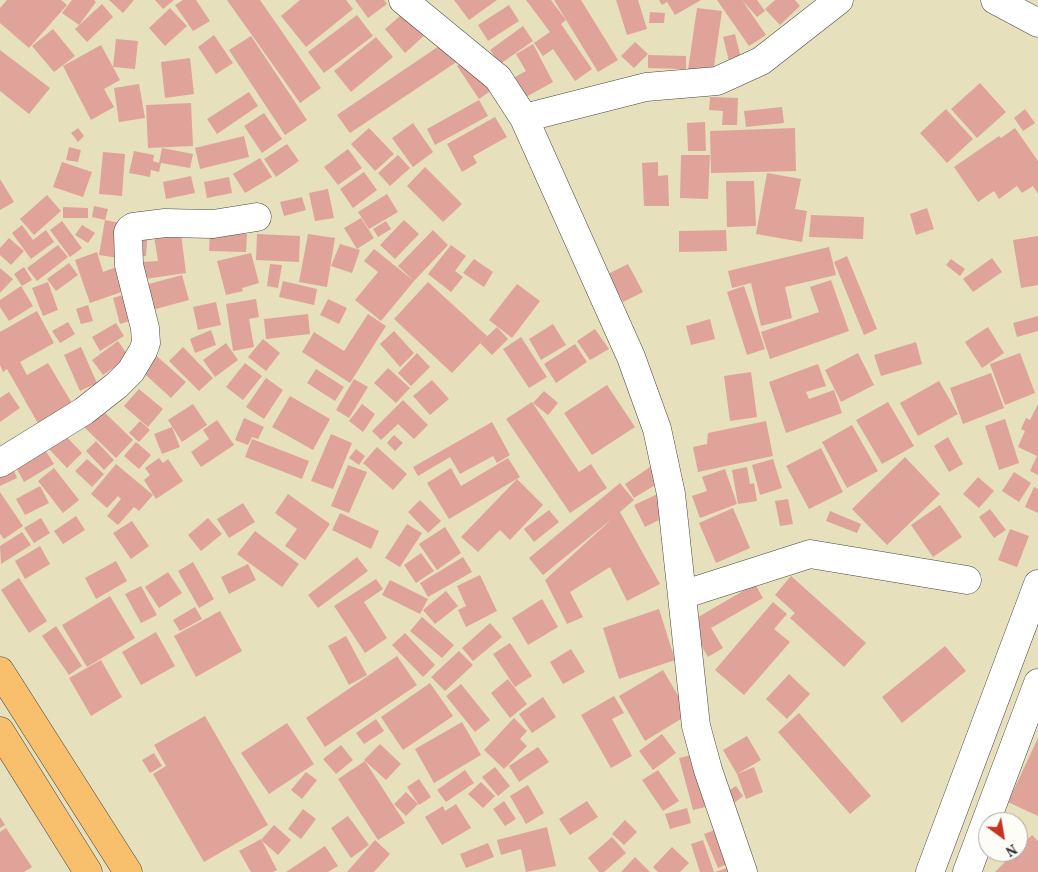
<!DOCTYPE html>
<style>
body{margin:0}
#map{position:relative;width:1038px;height:872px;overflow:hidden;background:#e7e0bc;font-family:Vollkorn,serif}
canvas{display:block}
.north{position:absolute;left:978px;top:812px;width:50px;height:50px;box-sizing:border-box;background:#fdfcf7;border:1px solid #a9a8a5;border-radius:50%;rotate:148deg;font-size:14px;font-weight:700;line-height:20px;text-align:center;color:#2b2b2b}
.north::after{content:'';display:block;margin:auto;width:18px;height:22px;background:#c8321e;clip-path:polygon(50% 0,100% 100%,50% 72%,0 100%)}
</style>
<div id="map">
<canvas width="1038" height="872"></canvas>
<div class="north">N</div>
</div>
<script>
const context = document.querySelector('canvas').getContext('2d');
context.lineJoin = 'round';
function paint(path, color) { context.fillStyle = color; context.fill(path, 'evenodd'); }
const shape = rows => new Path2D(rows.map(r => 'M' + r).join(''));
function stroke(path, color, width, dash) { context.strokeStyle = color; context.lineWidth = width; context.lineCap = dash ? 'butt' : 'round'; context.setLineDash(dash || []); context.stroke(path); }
paint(shape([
 [7,0,61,0,67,5,29,48,0,23,0,8],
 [72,0,94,0,96,2,79,25,62,13],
 [109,0,134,0,123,13],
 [155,0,174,0,163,9],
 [183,0,196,0,210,21,193,31,175,5],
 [227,0,260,0,321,88,300,103],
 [300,0,346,0,353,9,306,47,281,16],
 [355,0,384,0,387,4,368,18],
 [454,0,497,0,469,20],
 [526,0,551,0,566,20,561,24,592,69,575,81,553,49,543,56,534,43,550,32],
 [554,0,581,0,618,60,598,72],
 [616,0,638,0,647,29,627,35],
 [659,0,701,0,675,15,667,2,662,5],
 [717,0,742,0,766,35,749,46],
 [742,0,757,0,765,11,757,17],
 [775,0,795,0,800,6,780,25,765,9],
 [102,4,113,17,87,42,75,29],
 [509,5,519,21,488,41,478,25],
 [170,8,187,26,165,46,149,28],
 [697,8,722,11,713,73,688,70],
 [407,10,427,33,405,53,385,29],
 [650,12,665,13,664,23,649,23],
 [357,15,373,36,324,73,308,52],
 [523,26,533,41,500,64,490,50],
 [53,29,75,56,54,72,32,46],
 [735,34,741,58,729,61,723,37],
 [214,35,233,63,216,74,198,47],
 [251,36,307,120,285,135,229,50],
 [376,37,393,57,351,92,334,71],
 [116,39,138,41,135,69,113,67],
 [445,42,458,61,350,133,337,115],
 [635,42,648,54,634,68,621,56],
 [533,44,553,82,526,97,515,77,526,71,516,54],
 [101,45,120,80,104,89,114,107,91,120,63,66],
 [0,50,50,88,29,114,0,91],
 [648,55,686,56,686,69,648,68],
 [471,57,492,90,479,99,457,66],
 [190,58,194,94,165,98,161,62],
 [980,83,1006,112,977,138,951,109],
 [139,84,145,118,119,122,114,88],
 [249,92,258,106,217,134,207,119],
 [710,97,738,98,737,125,722,125,723,111,709,110],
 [479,100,488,116,435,145,427,129],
 [191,103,193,146,148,148,146,105],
 [782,107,784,123,746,127,744,111],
 [946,109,973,139,947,163,920,133],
 [1025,109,1035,123,1023,131,1014,118],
 [264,113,282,139,262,153,244,126],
 [495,117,507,137,473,156,477,163,462,172,447,144],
 [705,122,706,151,688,151,687,123],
 [413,123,433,152,413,167,392,138],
 [78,128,84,136,78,142,71,133],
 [369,128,394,154,375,171,351,144],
 [795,128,796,171,711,173,710,131],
 [1015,128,1038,161,1038,194,1033,186,1022,193,1017,186,999,199,994,191,978,202,954,167,999,136,1001,138],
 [244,136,249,157,200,169,195,148],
 [287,144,299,161,276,177,264,159],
 [69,147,81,150,78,162,66,160],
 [162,148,193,154,190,168,161,163,159,172,151,170,150,177,129,173,134,151,154,155,153,161,159,163],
 [348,149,362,168,338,185,324,167],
 [103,152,125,154,122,196,99,194],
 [398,155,410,168,390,186,378,173],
 [681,155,710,155,708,199,680,198],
 [260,158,272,177,245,193,233,174],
 [62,162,92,172,83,197,53,187],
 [658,162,658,176,668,175,669,206,644,206,642,163],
 [425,167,462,204,443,222,407,186],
 [364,172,377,190,353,208,340,189],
 [767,173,801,179,795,209,807,211,802,242,756,234],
 [191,176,195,193,166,199,163,182],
 [229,177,232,193,207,198,204,182],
 [0,179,14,202,0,210],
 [726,181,754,181,756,226,727,227],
 [328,189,334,218,315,221,309,193],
 [387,194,398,212,369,229,358,212],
 [47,195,61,211,34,235,20,219],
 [302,197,306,210,284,216,280,202],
 [94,206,108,209,105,220,92,217],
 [63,207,88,208,88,218,63,218],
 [927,208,934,229,916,235,910,214],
 [811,215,864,217,863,239,809,237],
 [361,218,374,238,357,249,344,228],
 [105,220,125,224,119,258,99,255],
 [404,220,419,234,395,259,380,245],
 [62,221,82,248,70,257,50,230],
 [386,221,391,229,378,237,373,229],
 [22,225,33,240,46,230,54,242,31,259,12,233],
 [82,225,95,233,88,243,75,235],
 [180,226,186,273,145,279,143,262,158,261,153,230],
 [433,230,448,245,414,281,398,266],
 [726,230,727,251,679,252,679,231],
 [148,231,146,256,130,255],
 [210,233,247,234,246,252,209,251],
 [257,234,300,236,299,262,256,260],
 [308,234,335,238,327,287,299,282],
 [1038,236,1038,285,1021,288,1013,240],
 [9,238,24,251,11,265,0,255,0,248],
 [340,244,360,250,352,273,331,266],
 [58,245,68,257,37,281,27,268],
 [451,245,466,256,455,271,463,277,451,292,428,274],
 [829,247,836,275,785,287,792,318,761,326,751,283,732,288,728,271],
 [374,249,414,281,381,321,355,300,378,272,364,261],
 [97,252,103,272,122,265,130,289,90,303,75,260],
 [251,253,259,283,242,288,243,291,226,295,217,261],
 [847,256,877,329,864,335,834,262],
 [992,258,1002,272,973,292,963,279],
 [474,259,493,272,484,287,463,273],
 [951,259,965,269,960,276,946,265],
 [69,263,78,275,56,291,47,279],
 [270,264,282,265,278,288,267,286],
 [628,264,643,292,623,302,608,274],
 [24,267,32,280,22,286,14,274],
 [0,268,13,279,0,293],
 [182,275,189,300,152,310,145,285],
 [831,280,849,331,770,359,761,332,819,312,810,287],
 [283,281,317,289,314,305,279,297],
 [48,282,58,310,43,316,32,288],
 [428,282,487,336,452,373,394,319],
 [517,284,540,301,512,338,489,320],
 [21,286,33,306,9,321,0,307,0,300],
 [744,286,765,349,747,355,727,292],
 [133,292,140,318,120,324,113,298],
 [256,299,259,317,249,319,254,347,233,351,226,304],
 [328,299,347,308,339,324,320,315],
 [216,302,221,325,198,330,193,307],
 [88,305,93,321,81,324,76,309],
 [37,311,54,343,20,362,27,375,48,363,73,405,39,425,7,369,3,372,0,365,0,332],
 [308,314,310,334,266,339,264,319],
 [368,314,386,326,350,383,302,352,314,332,344,351],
 [1038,316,1038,331,1017,337,1013,323],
 [710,319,715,339,691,345,686,326],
 [68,322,75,334,60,343,52,331],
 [116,323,124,336,100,351,92,337],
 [553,324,566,345,541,360,529,339],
 [497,327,508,339,492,355,480,343],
 [988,327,1004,353,982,368,965,342],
 [595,329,609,349,590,360,577,341],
 [211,330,216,345,195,353,190,339],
 [394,331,414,353,400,367,380,344],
 [521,337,547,377,529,388,503,349],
 [263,339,280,353,266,371,248,357],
 [118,341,129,357,103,375,92,360],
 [916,342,922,364,881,376,874,355],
 [226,343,238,360,215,377,203,360],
 [575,344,587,362,556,383,544,364],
 [81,347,97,383,80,391,64,355],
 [183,347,213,378,199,391,169,361],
 [151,351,186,382,171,398,137,367],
 [417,353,430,367,411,386,398,373],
 [858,353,874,385,841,402,825,370],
 [1020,353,1035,393,1005,405,990,364],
 [245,363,262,376,243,400,226,387],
 [818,364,826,386,806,392,809,399,834,390,842,413,786,433,769,382],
 [388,368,410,388,396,403,374,383],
 [316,369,344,387,335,401,307,383],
 [751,372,757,417,730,421,724,376],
 [991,373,1004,408,963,424,950,388],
 [266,378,283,390,264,419,246,407],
 [354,379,368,387,349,418,336,410],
 [432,380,449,399,430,415,413,396],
 [939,381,958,414,918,436,900,403],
 [607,385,635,427,592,455,564,413],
 [139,389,163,409,148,427,124,406],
 [544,391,558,403,548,415,533,403],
 [9,392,20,408,0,422,0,398],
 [290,396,330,419,313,450,272,427],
 [403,400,428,425,414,439,398,424,381,440,372,431],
 [532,402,579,472,591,464,607,488,570,513,506,419],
 [888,402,914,446,882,464,856,420],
 [193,404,207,425,182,442,168,420],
 [362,404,375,414,363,432,349,421],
 [1038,404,1038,475,1030,471,1037,456,1018,447,1025,431,1021,429,1026,418,1030,420],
 [100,408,133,440,116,458,83,426],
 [244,418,264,427,258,439,252,437,248,445,235,440],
 [1005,419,1019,463,999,470,985,426],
 [217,420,234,445,201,467,191,452,209,439,203,430],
 [140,421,150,430,139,442,129,433],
 [766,421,773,456,698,472,693,447,707,444,708,433],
 [492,422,510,455,497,463,493,456,460,474,450,457,418,476,413,467],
 [852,425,878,471,847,488,822,442],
 [172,427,180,447,162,454,154,434],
 [64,434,82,453,67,468,49,449],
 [331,434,352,443,333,489,311,481],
 [394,435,403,443,395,451,387,443],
 [948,437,963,464,949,472,934,446],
 [252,439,309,461,302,479,245,457],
 [96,441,114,460,104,470,86,451],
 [136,442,151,455,139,469,124,456],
 [41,443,54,464,24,482,12,460],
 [377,447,407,474,393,490,363,463],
 [821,448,843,492,809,509,786,466],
 [356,449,365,456,359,465,349,458],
 [905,457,940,494,887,545,852,509],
 [159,458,163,463,168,459,183,481,156,499,144,480,150,475,145,468],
 [508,458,520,477,449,519,427,483,451,468,461,486],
 [87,459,104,474,92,487,75,471],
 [773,459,782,488,760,495,752,465],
 [116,464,153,495,139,511,134,507,118,525,107,516,121,499,118,496,107,508,91,494],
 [348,465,367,472,349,513,331,506],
 [12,466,17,478,0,486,0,471],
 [650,467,660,482,634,498,625,484],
 [747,467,750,484,754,483,757,501,738,504,732,470],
 [54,468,79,500,63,513,38,481],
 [725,469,737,504,700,518,692,496,707,491,702,477],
 [1014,472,1031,483,1019,502,1002,491],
 [978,477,994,491,979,508,963,494],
 [517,479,543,505,510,540,500,530,478,552,461,537],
 [620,483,634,500,620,512,660,584,627,601,610,567,570,592,583,617,567,624,545,580,613,518,543,575,529,558],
 [40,486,49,503,25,515,16,499],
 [1034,487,1038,489,1038,513,1025,507],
 [0,492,23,526,4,539,0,534],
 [660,493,671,514,645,527,634,505],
 [288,494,330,524,305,560,285,546,297,529,275,513],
 [788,499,793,524,780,526,775,501],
 [420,500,441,521,428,533,408,512],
 [243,503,255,522,229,538,217,519],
 [940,505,962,537,933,557,911,525],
 [733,508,750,548,716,563,699,523],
 [990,509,1006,530,994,538,979,517],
 [549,510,559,522,534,542,524,529],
 [830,511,861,524,857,533,826,521],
 [340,513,379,531,371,549,332,530],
 [76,516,85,530,63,544,54,531],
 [41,518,50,533,34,543,24,528],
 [208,518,222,534,201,551,188,535],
 [132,521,149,546,131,559,113,533],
 [407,524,422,533,400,567,385,558],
 [445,527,461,553,437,570,419,544],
 [1010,529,1029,536,1017,567,998,560],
 [255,531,299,564,282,587,237,554],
 [22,532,31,545,1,564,0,546],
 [40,546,50,564,25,579,15,561],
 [421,553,434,571,416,583,404,565],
 [357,557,368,571,318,608,308,595],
 [463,557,472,572,428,597,420,583],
 [116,561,127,581,96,599,85,578],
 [193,562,214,599,199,608,178,571],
 [248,564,256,580,229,594,221,577],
 [168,572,182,593,159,608,145,587],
 [480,575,497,611,466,627,458,610,466,606,457,586],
 [791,576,866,643,844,667,790,618,795,613,775,595],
 [19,578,47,621,29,633,1,590],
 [376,579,383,589,364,602,387,638,365,653,334,606],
 [390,580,428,599,420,614,382,595],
 [755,584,763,598,711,628,723,648,708,657,688,623],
 [141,586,157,615,141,623,125,594],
 [446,591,458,606,435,624,423,610],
 [110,596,135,638,87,667,62,625],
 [542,599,558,627,528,645,512,618],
 [773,602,787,614,774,629,790,642,744,695,715,670],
 [195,607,202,619,180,631,173,620],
 [659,609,675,660,619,679,603,628],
 [220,611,242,651,196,677,174,636],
 [422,617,454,645,442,658,410,631],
 [490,623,502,637,473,661,462,648],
 [56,626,82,666,69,675,42,636],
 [156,632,175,666,141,685,122,652],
 [405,633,435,665,423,677,392,645],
 [346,636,367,675,349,685,328,646],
 [510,643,532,676,515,687,493,654],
 [945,646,966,671,902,723,882,697],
 [571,649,585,672,563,684,550,662],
 [459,651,473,665,445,691,431,677],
 [397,656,417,685,325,747,306,718],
 [101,660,122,697,91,716,69,678],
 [663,670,689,714,645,741,619,696],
 [789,674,810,694,787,719,766,699],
 [508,679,527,704,510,718,491,693],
 [430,683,453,716,403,750,381,717],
 [461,684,490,720,475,732,446,696],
 [614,696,624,713,612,719,632,756,611,768,581,715],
 [543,697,556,717,532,733,519,714],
 [799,713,871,796,850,814,778,732],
 [205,716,268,825,204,862,153,774,166,766,154,745],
 [514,718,527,731,520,739,527,746,504,769,484,750],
 [376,719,384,731,364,744,356,733],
 [462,722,481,755,434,783,415,749],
 [287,723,314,764,269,794,241,753],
 [662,734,676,753,653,770,639,751],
 [747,736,761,760,737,774,723,750],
 [1038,738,1038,816,1008,802],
 [380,744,401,764,386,780,364,760],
 [341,745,353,760,336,774,323,759],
 [538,747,549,762,519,782,509,766],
 [154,753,162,766,150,773,142,760],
 [699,753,713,805,693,810,679,758],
 [365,761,405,823,378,840,338,779],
 [495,767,510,786,498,796,482,777],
 [754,767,763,792,746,799,737,774],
 [465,770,474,783,446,802,437,790],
 [658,770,679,801,663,811,642,780],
 [306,772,317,780,302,799,291,790],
 [419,779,431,797,419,805,407,787],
 [481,782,495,796,483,808,468,794],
 [528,785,544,813,526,824,510,796],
 [736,786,743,796,729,807,722,795],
 [406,792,418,804,406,816,394,804],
 [504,801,516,819,505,826,493,809],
 [587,801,598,817,570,835,559,819],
 [456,804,471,828,442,845,425,817,443,806,445,811],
 [687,808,691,823,670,829,665,814],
 [303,809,316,819,301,839,288,829],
 [348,816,369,845,351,858,331,828],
 [0,817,5,825,0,828],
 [625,820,637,832,624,845,612,834],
 [274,825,291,840,278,855,261,840],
 [547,827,556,866,526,872,521,849,501,855,497,840],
 [723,827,737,860,718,868,704,834],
 [6,828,32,867,24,872,0,872,0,832],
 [1032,835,1038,841,1038,872,995,872,1015,852,1018,852,1018,848],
 [612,837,626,853,604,872,599,872,588,858],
 [261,839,277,870,273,872,251,872,239,851],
 [375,840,390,854,374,872,347,872],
 [703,840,714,872,700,872,691,844],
 [488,843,494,857,466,868,460,854],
 [325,846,338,866,328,872,286,872],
 [672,847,689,863,680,872,658,872,653,867],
 [635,857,650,872,621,872],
 [736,865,738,872,715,872]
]), '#dfa399');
const minor = shape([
 [403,0,498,78,524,118,631,357,657,429,671,494,696,726,708,770,743,872],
 [995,0,1038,23],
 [524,118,646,87,717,81,761,61,839,0],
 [0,463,84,411,117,385,131,371,143,351,146,343,145,328,129,265,128,232,130,229,133,227,165,223,213,224,257,217],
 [682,595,810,554,967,580]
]);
const tertiary = shape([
 [930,872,1038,584],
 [967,872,1038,683]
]);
const primary = shape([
 [0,671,128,872],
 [0,731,88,872]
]);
stroke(minor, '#474641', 29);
stroke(tertiary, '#474641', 29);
stroke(primary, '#474641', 29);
stroke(minor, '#fff', 28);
stroke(tertiary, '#fff', 28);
stroke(primary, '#f8bf6c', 28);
</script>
